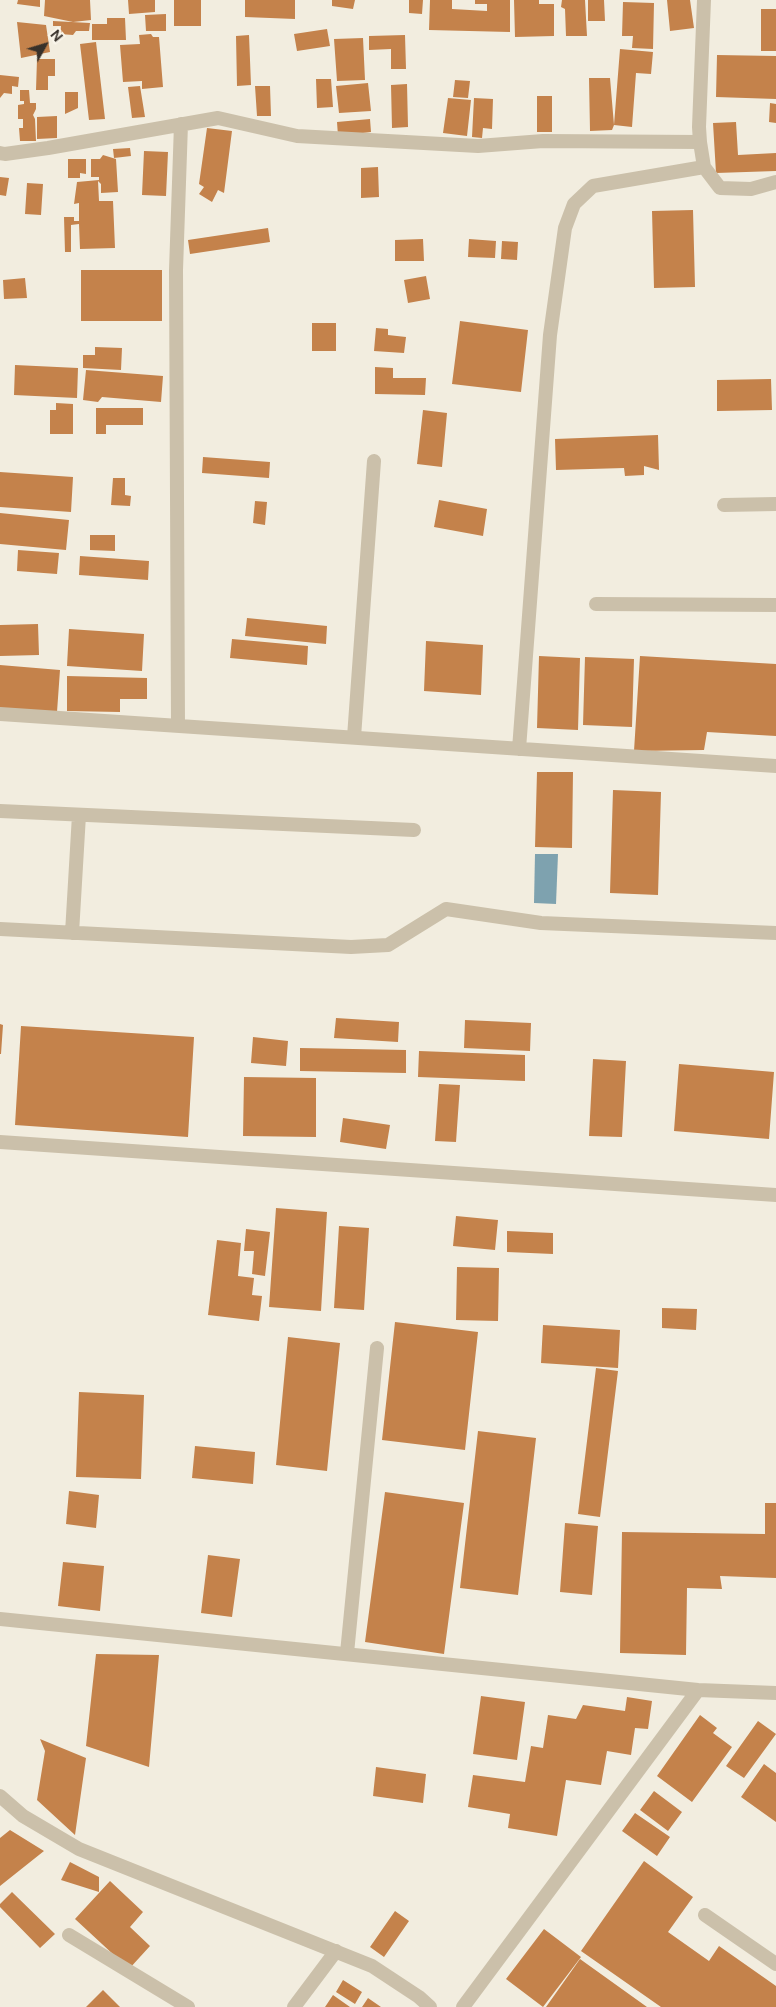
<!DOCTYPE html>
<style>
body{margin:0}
#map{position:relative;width:776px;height:2007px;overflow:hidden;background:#f2eddf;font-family:"DM Sans",sans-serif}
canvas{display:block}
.north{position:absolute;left:20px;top:20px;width:50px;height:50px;-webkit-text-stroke:4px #faf6eb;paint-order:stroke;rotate:51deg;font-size:14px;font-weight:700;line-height:20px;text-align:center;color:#38312a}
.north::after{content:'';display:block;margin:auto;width:18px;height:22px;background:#38312a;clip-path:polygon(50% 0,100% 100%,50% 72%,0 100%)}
</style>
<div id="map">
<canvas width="776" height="2007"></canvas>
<div class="north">N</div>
</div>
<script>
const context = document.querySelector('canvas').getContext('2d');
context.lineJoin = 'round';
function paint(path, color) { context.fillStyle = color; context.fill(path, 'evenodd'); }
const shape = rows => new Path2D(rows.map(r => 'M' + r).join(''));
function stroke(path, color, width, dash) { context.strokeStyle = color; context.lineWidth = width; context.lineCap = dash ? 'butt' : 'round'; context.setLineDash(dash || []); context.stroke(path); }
paint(shape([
 [535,854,558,854,556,904,534,903]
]), '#7ea2af');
paint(shape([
 [18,0,40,0,40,7,17,4],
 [45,0,90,0,91,20,73,22,44,16],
 [128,0,155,0,155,12,129,14],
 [174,0,201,0,201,26,174,26],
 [245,0,295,0,295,19,245,17],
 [332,0,355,0,353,9,332,6],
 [409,0,423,0,422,14,409,13],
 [430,0,452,0,452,9,487,11,487,4,475,4,475,0,510,0,510,32,429,30],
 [514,0,539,0,539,4,554,4,554,36,515,37],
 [562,0,585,0,587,36,566,36,565,9,561,7],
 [588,0,604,0,605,21,588,21],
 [667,0,690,0,694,28,670,31],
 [623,2,654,3,653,49,632,48,633,36,622,36],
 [761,9,776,9,776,51,761,51],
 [166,14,166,31,146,31,145,15],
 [107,18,125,18,126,40,92,40,92,24,107,24],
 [53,21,90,23,89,31,76,31,73,35,60,34,61,26,53,26],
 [17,22,46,25,50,52,21,58],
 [327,29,330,46,297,51,294,34],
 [151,34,153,37,159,37,163,87,142,89,142,81,123,82,120,45,140,44,139,35],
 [249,35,251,85,237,86,236,36],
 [405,35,406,69,391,69,391,49,369,50,369,36],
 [363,38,365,80,337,81,334,39],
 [96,42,105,119,89,120,80,44],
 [620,49,653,52,651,74,636,73,632,127,614,125],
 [717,55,776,56,776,99,716,97],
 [37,59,55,59,55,76,48,76,48,90,36,90],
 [0,75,19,77,18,87,12,86,12,94,4,93,0,98],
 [589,78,610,78,614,125,612,130,590,131],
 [316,79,331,79,333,107,317,108],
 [455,80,470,81,468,98,453,97],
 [368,83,371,111,339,113,336,86],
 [407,84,408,127,392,128,391,85],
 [140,86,145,117,132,118,128,87],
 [255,86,270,86,271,116,257,116],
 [20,90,29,90,30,103,36,103,36,109,33,115,35,119,36,141,20,141,19,128,23,128,23,119,18,119,18,105,24,104,24,101,20,101],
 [65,92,78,92,78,108,65,114],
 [537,96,552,96,552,132,537,132],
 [448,98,471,100,467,136,443,133],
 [474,98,493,99,492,129,483,128,482,138,472,137],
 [770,103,776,104,776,123,769,122],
 [57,116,57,138,37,139,37,117],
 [370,119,371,132,338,136,337,122],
 [736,122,738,155,776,153,776,171,716,173,713,123],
 [207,128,232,131,224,193,218,190,212,202,199,194,204,187,199,184],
 [130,148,131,156,114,158,113,149],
 [144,151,168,152,166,196,142,195],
 [103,155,116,159,118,192,101,193,101,184,98,181,99,201,113,201,115,248,80,249,79,224,71,225,71,252,65,252,64,217,74,217,74,221,79,221,79,203,74,204,77,182,99,180,99,177,91,177,91,159,100,159],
 [68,159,86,159,86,174,80,173,80,178,68,178],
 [378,167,379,197,361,198,361,168],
 [0,177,9,178,6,196,0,195],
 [27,183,43,184,41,215,25,214],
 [693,210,695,287,654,288,652,211],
 [268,228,270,242,190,254,188,240],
 [423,239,424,261,395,261,395,240],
 [469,239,496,241,495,258,468,257],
 [502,241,518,242,517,260,501,259],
 [81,270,162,270,162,321,81,321],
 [426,276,430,299,408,303,404,280],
 [25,278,27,298,4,299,3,280],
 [460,321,528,330,521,392,452,384],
 [312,323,336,323,336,351,312,351],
 [376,328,388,329,388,335,406,337,404,353,374,351],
 [95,347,122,348,121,370,83,368,83,355,95,355],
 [15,365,78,368,77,398,14,395],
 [375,367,393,368,393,378,426,378,425,395,375,394],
 [86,370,163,376,161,402,102,397,98,402,83,400],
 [771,379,772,410,717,411,717,380],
 [56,403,73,404,73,434,50,434,50,410,56,410],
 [96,408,143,408,143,425,106,425,106,434,96,434],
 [423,410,447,413,442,467,417,464],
 [658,435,659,470,644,466,644,475,625,476,624,468,556,470,555,439],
 [203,457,270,462,269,478,202,473],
 [0,472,73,477,71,512,0,507],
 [113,478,125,478,125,495,131,496,130,506,111,505],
 [439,500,487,509,483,536,434,527],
 [255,501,267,502,265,525,253,523],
 [0,513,69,520,66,550,0,544],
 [90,535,115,535,115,551,90,550],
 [18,550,59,553,57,574,17,571],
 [80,556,149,561,148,580,79,575],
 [247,618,327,626,326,644,245,636],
 [38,624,39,655,0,656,0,625],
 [69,629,144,634,142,671,67,666],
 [232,639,308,646,307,665,230,658],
 [426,641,483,645,481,695,424,691],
 [539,656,580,658,578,730,537,728],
 [640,656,776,664,776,736,707,732,704,750,634,751],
 [585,657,634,659,632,727,583,725],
 [0,665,60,670,57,712,0,708],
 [67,676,147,678,147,699,120,699,120,712,67,711],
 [537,772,573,772,572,848,535,847],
 [613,790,661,792,658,895,610,893],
 [336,1018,399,1022,398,1042,334,1038],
 [465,1020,531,1023,530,1051,464,1048],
 [0,1024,3,1025,1,1054,0,1054],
 [21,1026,194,1037,188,1137,15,1125],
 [253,1037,288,1041,286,1066,251,1063],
 [300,1048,406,1050,406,1073,300,1071],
 [419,1051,525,1055,525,1081,418,1077],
 [593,1059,626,1061,622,1137,589,1136],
 [679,1064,774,1072,769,1139,674,1131],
 [244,1077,316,1078,316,1137,243,1136],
 [439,1084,460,1085,456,1142,435,1141],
 [343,1118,390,1125,386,1149,340,1142],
 [276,1208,327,1212,321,1311,269,1307],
 [456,1216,498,1220,495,1250,453,1246],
 [339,1226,369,1228,364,1310,334,1308],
 [246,1229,270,1232,265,1276,252,1274,254,1251,244,1251],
 [507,1231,553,1233,553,1254,507,1252],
 [217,1240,241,1243,238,1276,254,1278,252,1295,262,1296,259,1321,208,1315],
 [457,1267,499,1268,498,1321,456,1320],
 [662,1308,697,1309,696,1330,662,1328],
 [395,1322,478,1332,465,1450,382,1440],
 [543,1325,620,1330,618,1368,541,1363],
 [288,1337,340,1343,327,1471,276,1465],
 [596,1368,618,1371,600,1517,578,1514],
 [79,1392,144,1395,141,1479,76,1477],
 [478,1431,536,1438,518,1595,460,1588],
 [195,1446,255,1452,253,1484,192,1478],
 [69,1491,99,1495,96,1528,66,1524],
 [385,1492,464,1503,444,1654,365,1642],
 [765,1503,776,1503,776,1578,720,1576,722,1589,687,1588,686,1655,620,1653,622,1532,765,1534],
 [565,1523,598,1526,592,1595,560,1592],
 [208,1555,240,1559,232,1617,201,1613],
 [63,1562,104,1566,100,1611,58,1606],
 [96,1654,159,1655,149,1767,86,1746],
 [481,1696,525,1702,517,1760,473,1754],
 [627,1697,652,1701,648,1729,635,1728,631,1755,607,1751,601,1785,566,1780,557,1836,508,1828,510,1814,468,1807,473,1775,525,1782,531,1746,543,1748,548,1715,576,1719,583,1705,625,1711],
 [700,1715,717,1728,713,1733,732,1747,692,1802,657,1776],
 [758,1721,776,1734,744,1778,726,1766],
 [40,1739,86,1758,75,1835,37,1800,45,1751],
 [764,1764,776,1773,776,1822,741,1797],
 [376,1767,426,1774,423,1803,373,1796],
 [654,1791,682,1812,668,1831,640,1810],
 [635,1813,670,1837,657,1856,622,1831],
 [10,1830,44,1851,0,1886,0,1838],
 [644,1861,693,1897,668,1932,709,1961,719,1946,776,1986,776,2007,661,2007,581,1951],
 [70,1862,99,1877,99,1892,61,1880],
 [110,1881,143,1912,130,1927,150,1946,129,1969,75,1919],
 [12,1892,55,1934,40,1948,0,1907,0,1904],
 [395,1911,409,1921,384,1957,370,1947],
 [544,1929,581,1957,543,2007,506,1979],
 [580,1959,647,2007,546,2007],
 [343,1980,362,1992,355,2004,336,1992],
 [103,1990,120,2007,86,2007],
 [333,1995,350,2007,325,2007],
 [368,1998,381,2007,362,2007]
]), '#c4824b');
stroke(shape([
 [724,505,776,504],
 [596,604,776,605],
 [354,737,374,461],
 [0,811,414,830],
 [0,929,351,947,388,945,446,909,541,923,776,933],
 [72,933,79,815],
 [0,1142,776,1195],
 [347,1653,377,1348],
 [705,1915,776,1964],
 [69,1935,188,2007],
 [294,2007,336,1951]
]), '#cbc0aa', 14);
stroke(shape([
 [704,0,699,127,700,142,704,167,720,188,751,189,776,182],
 [0,153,5,154,48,148,218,118,297,136,478,146,543,141,700,142],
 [0,714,776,766],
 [178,725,176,270,181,124],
 [519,749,550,335,565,228,574,204,593,186,704,167],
 [0,1619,698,1690,776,1693],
 [0,1796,23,1816,79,1849,372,1966,419,1997,430,2007],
 [463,2007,698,1690]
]), '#cbc0aa', 14);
</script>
